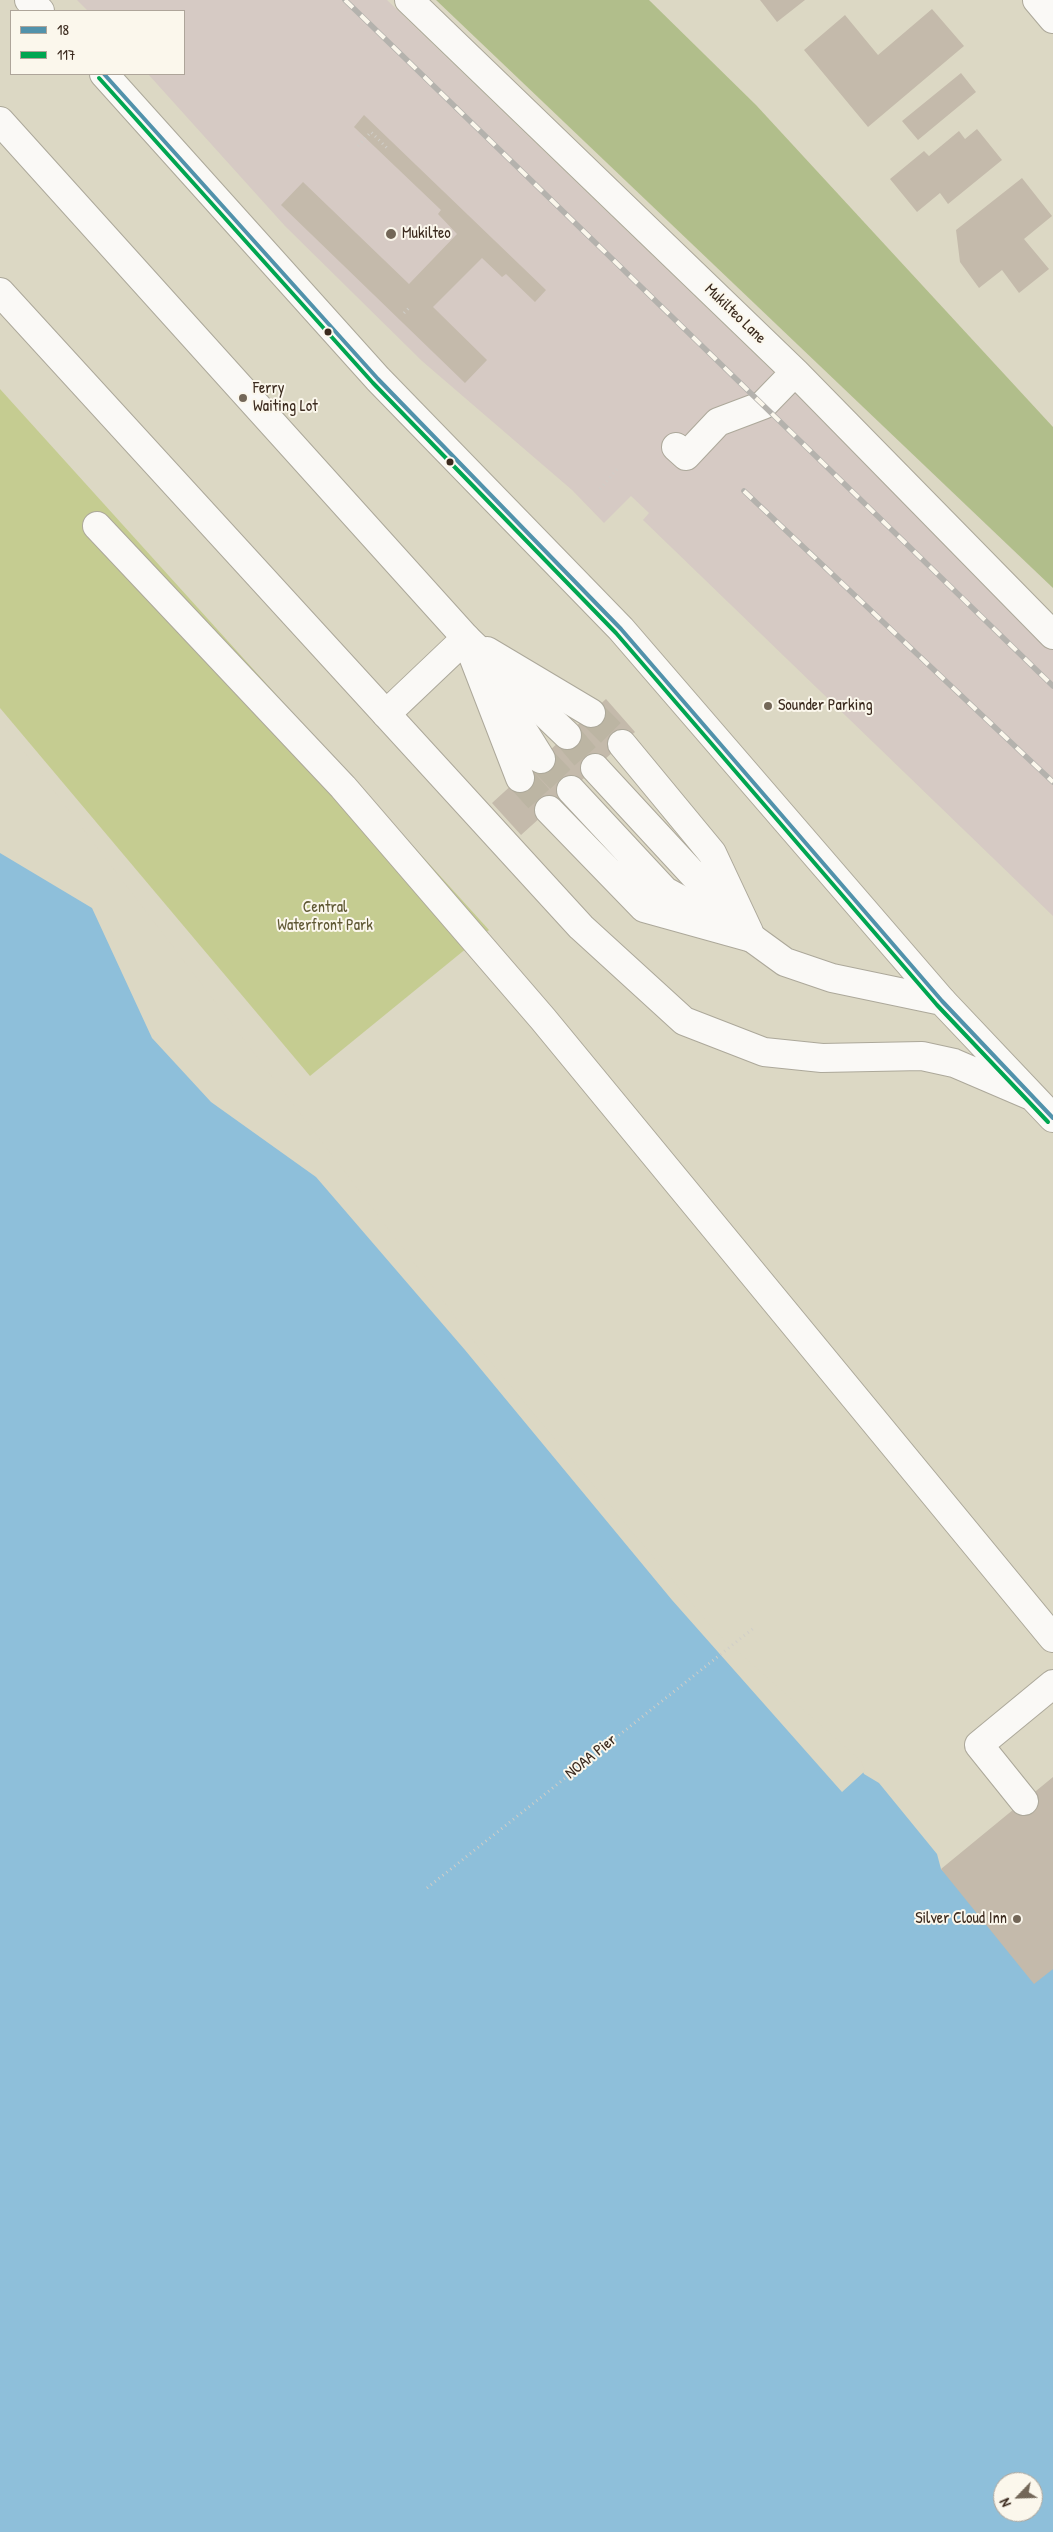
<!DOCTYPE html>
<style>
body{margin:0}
#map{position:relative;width:1053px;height:2532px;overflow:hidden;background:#dcd8c4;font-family:"Patrick Hand",sans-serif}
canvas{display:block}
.legend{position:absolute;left:10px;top:10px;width:175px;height:65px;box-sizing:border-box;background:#fbf7ec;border:1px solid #aea59a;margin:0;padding:6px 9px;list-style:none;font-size:15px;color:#3b2a1e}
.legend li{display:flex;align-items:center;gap:10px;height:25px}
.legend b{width:25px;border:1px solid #aea59a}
.north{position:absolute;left:993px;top:2472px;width:50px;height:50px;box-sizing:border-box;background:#fbf7ec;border:1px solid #aea59a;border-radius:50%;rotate:246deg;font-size:14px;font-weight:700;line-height:20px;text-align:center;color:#3b2a1e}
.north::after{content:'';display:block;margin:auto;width:18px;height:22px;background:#736758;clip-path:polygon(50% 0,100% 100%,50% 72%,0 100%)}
</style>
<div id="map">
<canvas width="1053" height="2532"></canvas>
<ul class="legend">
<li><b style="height:6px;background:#5192ab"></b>18</li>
<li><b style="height:6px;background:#00a651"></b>117</li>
</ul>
<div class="north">N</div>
</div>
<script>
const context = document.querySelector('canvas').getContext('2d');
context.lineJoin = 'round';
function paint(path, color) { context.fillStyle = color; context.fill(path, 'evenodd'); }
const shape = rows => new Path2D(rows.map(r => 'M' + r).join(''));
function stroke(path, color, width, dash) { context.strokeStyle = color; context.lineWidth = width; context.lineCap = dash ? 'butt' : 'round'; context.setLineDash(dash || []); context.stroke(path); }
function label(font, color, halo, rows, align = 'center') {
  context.font = font + ' "Patrick Hand",sans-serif'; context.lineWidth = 4; context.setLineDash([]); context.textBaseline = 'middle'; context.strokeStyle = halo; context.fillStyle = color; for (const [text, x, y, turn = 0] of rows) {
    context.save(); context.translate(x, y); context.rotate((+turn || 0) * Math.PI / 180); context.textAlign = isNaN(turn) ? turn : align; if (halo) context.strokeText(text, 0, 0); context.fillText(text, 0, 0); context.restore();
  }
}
paint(shape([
 [77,0,387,0,1053,641,1053,916,643,520,649,513,631,496,604,523,572,490,422,361,285,226,148,74,184,74,184,11,88,11]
]), '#d6cac4');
paint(shape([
 [0,389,489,930,310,1076,0,708]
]), '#c5cc91');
paint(shape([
 [436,0,649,0,756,105,1053,427,1053,588]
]), '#b1be8b');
paint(shape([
 [0,722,475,1346,715,1635,859,1763,864,1774,879,1783,937,1854,941,1869,1053,1967,1053,2532,0,2532],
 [1003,2482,1033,2482,1033,2512,1003,2512]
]), '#8ebfda');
paint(shape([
 [0,720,477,1345,717,1633,861,1761,865,1771,842,1792,672,1600,465,1350,316,1177,211,1102,152,1038,92,908,0,853]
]), '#dcd8c4');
paint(shape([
 [760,0,805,0,777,22],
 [932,9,964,46,868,127,804,50,845,15,878,55],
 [961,73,976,92,918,140,902,121],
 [364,115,546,290,535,302,506,274,502,277,482,258,433,307,487,360,465,383,281,205,303,182,409,284,457,234,438,214,441,210,354,127],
 [977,129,1002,160,948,204,940,193,917,212,890,179,924,151,929,156,959,131,965,139],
 [1022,178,1052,216,1024,239,1049,269,1019,293,1002,270,979,288,960,262,956,230],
 [606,699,635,732,521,835,492,803],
 [1053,1777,1053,1969,1034,1984,941,1869]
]), '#c4baab');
stroke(shape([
 [591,713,622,744],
 [541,759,571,790],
 [520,778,549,810]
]), '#bcb5a3', 28, [28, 14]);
stroke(shape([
 [567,735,595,768]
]), '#bcb5a3', 28, [28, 14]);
const minor = shape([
 [29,0,40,11],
 [409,0,795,372,1053,635],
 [1037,0,1053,19],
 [104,74,378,379,621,629,942,1001],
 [676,447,686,456,718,422,763,405,795,372],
 [97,526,343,787,543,1019,1053,1638],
 [466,638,520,778],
 [487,651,591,713],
 [500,693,541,759],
 [386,714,466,638],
 [622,744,712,853,749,932],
 [571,790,665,891,709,915],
 [549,810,644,908,752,938],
 [1024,1801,979,1745,1053,1684]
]);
const major = shape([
 [0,121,466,638,567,735],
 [0,292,581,927,684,1021,764,1052,822,1058,922,1056,954,1063,1031,1096],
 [595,768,752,938,785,962,832,978,942,1001,1053,1118]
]);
stroke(minor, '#aca89a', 30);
stroke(major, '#aca89a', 30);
stroke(shape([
 [358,146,371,132,387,148],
 [600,489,619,467],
 [427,1888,755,1627]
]), '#d0cec8', 3, [1, 4]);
stroke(minor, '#faf9f6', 28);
stroke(major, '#faf9f6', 28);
const rail = shape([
 [345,0,1053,686],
 [744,491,1053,782]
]);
stroke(rail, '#b4b2ad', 5.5);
stroke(rail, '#fbf7ec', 4, [11]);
stroke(shape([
 [404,313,409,308]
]), '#d0cec8', 3, [1, 4]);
stroke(shape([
 [104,74,378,379,621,629,942,1001,1053,1118]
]), '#5192ab', 4);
stroke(shape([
 [99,78,373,383,616,633,937,1005,1048,1122]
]), '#00a651', 4);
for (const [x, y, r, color] of [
 [391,234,6,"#736758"],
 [328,332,4.5,"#3b2a1e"],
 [243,398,5,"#736758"],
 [450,462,4.5,"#3b2a1e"],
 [768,706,5,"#736758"],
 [1017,1919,5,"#736758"]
]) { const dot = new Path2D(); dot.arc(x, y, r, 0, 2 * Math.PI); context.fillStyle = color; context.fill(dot); stroke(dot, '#fbf7ec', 2); }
label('16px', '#3b2a1e', '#fbf7ec', [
 ["Mukilteo",402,234],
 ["Ferry",253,389],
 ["Waiting Lot",253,407],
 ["Sounder Parking",778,706],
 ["Silver Cloud Inn",1007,1919,"right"]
], 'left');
label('16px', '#3b2a1e', '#fbf7ec', [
 ["Mukilteo Lane",735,314,44],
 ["NOAA Pier",591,1757,-39]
]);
label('16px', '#5f5834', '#fbf7ec', [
 ["Central",325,908],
 ["Waterfront Park",325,926]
]);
</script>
